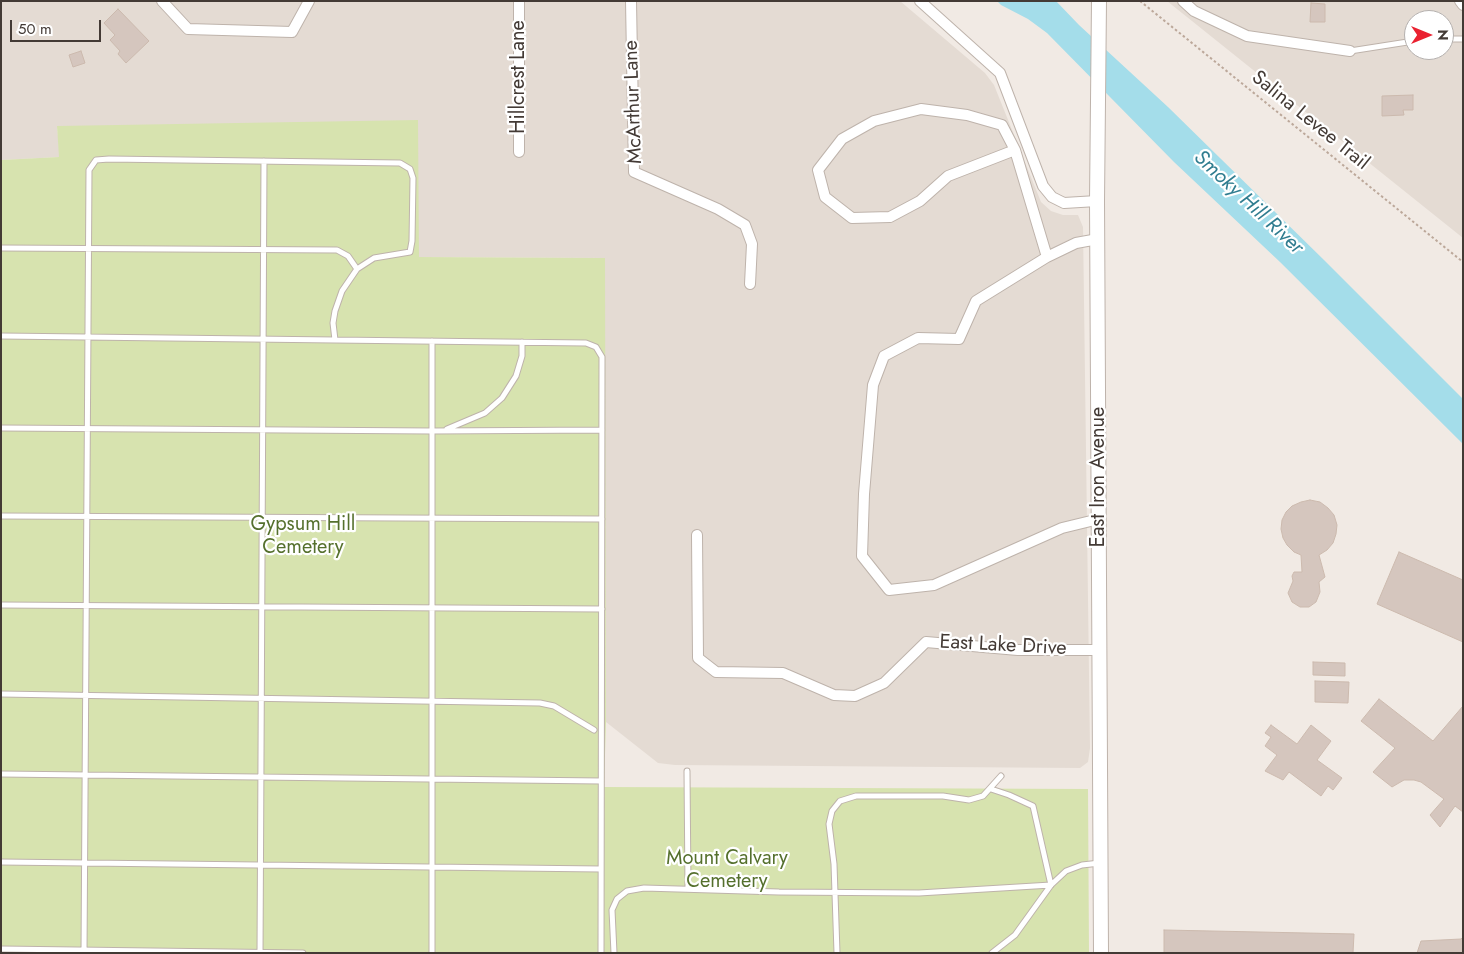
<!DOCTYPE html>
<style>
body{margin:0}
#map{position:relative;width:1464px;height:954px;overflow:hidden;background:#f1eae4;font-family:Jost,sans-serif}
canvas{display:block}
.frame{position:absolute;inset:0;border:2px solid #433a35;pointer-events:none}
.north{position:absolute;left:1404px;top:10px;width:50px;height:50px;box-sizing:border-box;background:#fff;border:1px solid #b4b0ae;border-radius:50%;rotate:90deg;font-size:14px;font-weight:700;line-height:20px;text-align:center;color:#433a35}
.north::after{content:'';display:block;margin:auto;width:18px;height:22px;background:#ea2231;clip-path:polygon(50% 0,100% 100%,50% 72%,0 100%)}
.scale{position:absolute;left:10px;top:20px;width:91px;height:22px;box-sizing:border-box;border:2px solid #433a35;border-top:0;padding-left:6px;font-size:15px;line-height:18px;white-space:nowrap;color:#433a35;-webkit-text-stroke:4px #fff;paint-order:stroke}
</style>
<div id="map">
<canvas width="1464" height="954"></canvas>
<div class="frame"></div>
<div class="north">N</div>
<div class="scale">50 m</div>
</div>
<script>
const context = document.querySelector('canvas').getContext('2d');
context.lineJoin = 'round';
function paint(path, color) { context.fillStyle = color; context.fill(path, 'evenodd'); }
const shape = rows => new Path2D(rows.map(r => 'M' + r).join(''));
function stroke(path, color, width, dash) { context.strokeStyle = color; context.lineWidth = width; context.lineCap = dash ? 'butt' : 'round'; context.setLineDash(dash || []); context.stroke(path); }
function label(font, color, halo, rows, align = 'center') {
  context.font = font + ' Jost,sans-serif'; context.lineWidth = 4.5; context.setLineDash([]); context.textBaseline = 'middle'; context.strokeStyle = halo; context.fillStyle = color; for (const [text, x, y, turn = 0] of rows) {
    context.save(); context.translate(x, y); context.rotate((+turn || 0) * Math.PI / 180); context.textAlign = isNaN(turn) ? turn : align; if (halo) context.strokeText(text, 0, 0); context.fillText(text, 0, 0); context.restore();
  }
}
paint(shape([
 [1,1,900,1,985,73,994,85,1041,202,1051,211,1063,215,1078,215,1083,227,1090,748,1088,762,1080,768,675,765,658,763,606,722,604,258,419,257,57,127,60,157,1,160],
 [1167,1,1463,1,1463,238],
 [1414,20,1444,20,1444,50,1414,50]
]), '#e4dbd3');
paint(shape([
 [418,120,419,257,605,258,606,722,604,787,1088,789,1089,953,1,953,1,160,59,157,57,126]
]), '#d7e3af');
paint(shape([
 [997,1,1056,1,1079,25,1168,107,1324,260,1463,399,1463,444,1280,262,1174,162,1047,33,1028,19,1001,5]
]), '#a4ddea');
const building = shape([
 [1311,3,1325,4,1325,22,1310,22,1311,3],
 [118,9,149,41,126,63,118,54,120,51,110,40,115,35,104,23,118,9],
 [81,51,85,63,73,67,69,55,81,51],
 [1413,95,1413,110,1403,110,1404,115,1382,116,1382,96,1413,95],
 [1310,500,1320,502,1328,508,1334,515,1337,525,1336,534,1333,543,1327,550,1319,555,1325,577,1319,582,1320,592,1316,602,1309,607,1300,607,1292,602,1288,593,1293,581,1292,576,1294,572,1302,572,1301,555,1294,552,1287,545,1283,538,1281,529,1282,520,1286,512,1292,506,1301,502,1310,500],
 [1399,552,1463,580,1463,642,1377,604,1399,552],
 [1313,662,1345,663,1345,676,1313,675,1313,662],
 [1315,681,1349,682,1348,703,1315,702,1315,681],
 [1379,699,1433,741,1463,706,1463,812,1455,806,1440,827,1430,815,1444,799,1421,782,1414,780,1404,780,1392,787,1373,772,1395,748,1361,721,1379,699],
 [1271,725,1297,744,1311,725,1331,741,1317,760,1342,778,1333,790,1328,786,1321,796,1289,772,1283,780,1265,771,1277,755,1265,746,1271,737,1265,733,1271,725],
 [1164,930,1354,934,1353,953,1164,953,1164,930],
 [1463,937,1463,953,1417,953,1421,941,1461,939,1463,937]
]);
paint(building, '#d5c6be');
stroke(building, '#ccbaae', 1);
const service = shape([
 [1444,39,1463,39],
 [1350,51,1414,41],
 [1,248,337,250,348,256,357,269,342,291,335,311,333,323,335,340,586,343,596,347,602,357,601,953],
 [1,336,335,340],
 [432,341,432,953],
 [1,428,432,431,602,430],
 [447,429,485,413,502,398,516,376,522,356,522,342],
 [1,516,602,519],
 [1,605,602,609],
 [1,694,540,703,554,706,594,730],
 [687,771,688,889],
 [1,774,601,781],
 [1,862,601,869],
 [1,949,303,953],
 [84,953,89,170,96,160,109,159,400,163,410,169,413,178,412,241,410,252,374,258,357,269],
 [260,953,264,161],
 [614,953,612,910,617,899,627,891,644,888,779,892,919,893,1051,885,1033,806,1009,795,991,789],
 [837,953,834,864,829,824,832,811,840,801,856,796,943,796,969,800,983,796,1001,776],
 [992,953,1015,935,1051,885,1066,871,1082,865,1100,863]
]);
const minor = shape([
 [162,1,188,29,292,32,309,1],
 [519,1,519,152],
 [631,1,634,172,718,209,745,225,752,244,750,284],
 [920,1,1000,73,1043,186,1052,197,1064,203,1097,201],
 [1183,1,1194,11,1247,36,1350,51],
 [1460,1,1463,5],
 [921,109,967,115,1002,125,1015,150,948,176,920,201,890,217,852,218,825,197,818,170,842,139,874,121,921,109],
 [1015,150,1047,257],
 [1098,239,1076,243,1047,257,976,301,959,339,918,338,884,356,873,385,864,494,862,556,889,590,934,585,1062,528,1099,519],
 [697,535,698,658,716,672,783,673,834,695,855,696,884,683,926,642,1018,650,1099,650]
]);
const tertiary = shape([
 [1099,1,1097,201,1101,953]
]);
stroke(service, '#beb3ab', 7);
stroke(minor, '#beb3ab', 12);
stroke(tertiary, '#beb3ab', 16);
stroke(shape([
 [1140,1,1463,262]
]), '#bca89a', 2, [2.5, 2.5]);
stroke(service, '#fff', 5);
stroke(minor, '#fff', 10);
stroke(tertiary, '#fff', 14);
label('20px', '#433a35', '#fff', [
 ["Hillcrest Lane",519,77,-90],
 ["McArthur Lane",634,102,-92],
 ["Salina Levee Trail",1310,121,39],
 ["East Iron Avenue",1099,477,-90],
 ["East Lake Drive",1003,646,3]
]);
label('20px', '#55702d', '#fff', [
 ["Gypsum Hill",303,525],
 ["Cemetery",303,548],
 ["Mount Calvary",727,859],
 ["Cemetery",727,882]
]);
label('italic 21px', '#307d90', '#fff', [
 ["Smoky Hill River",1248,203,43]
]);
</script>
